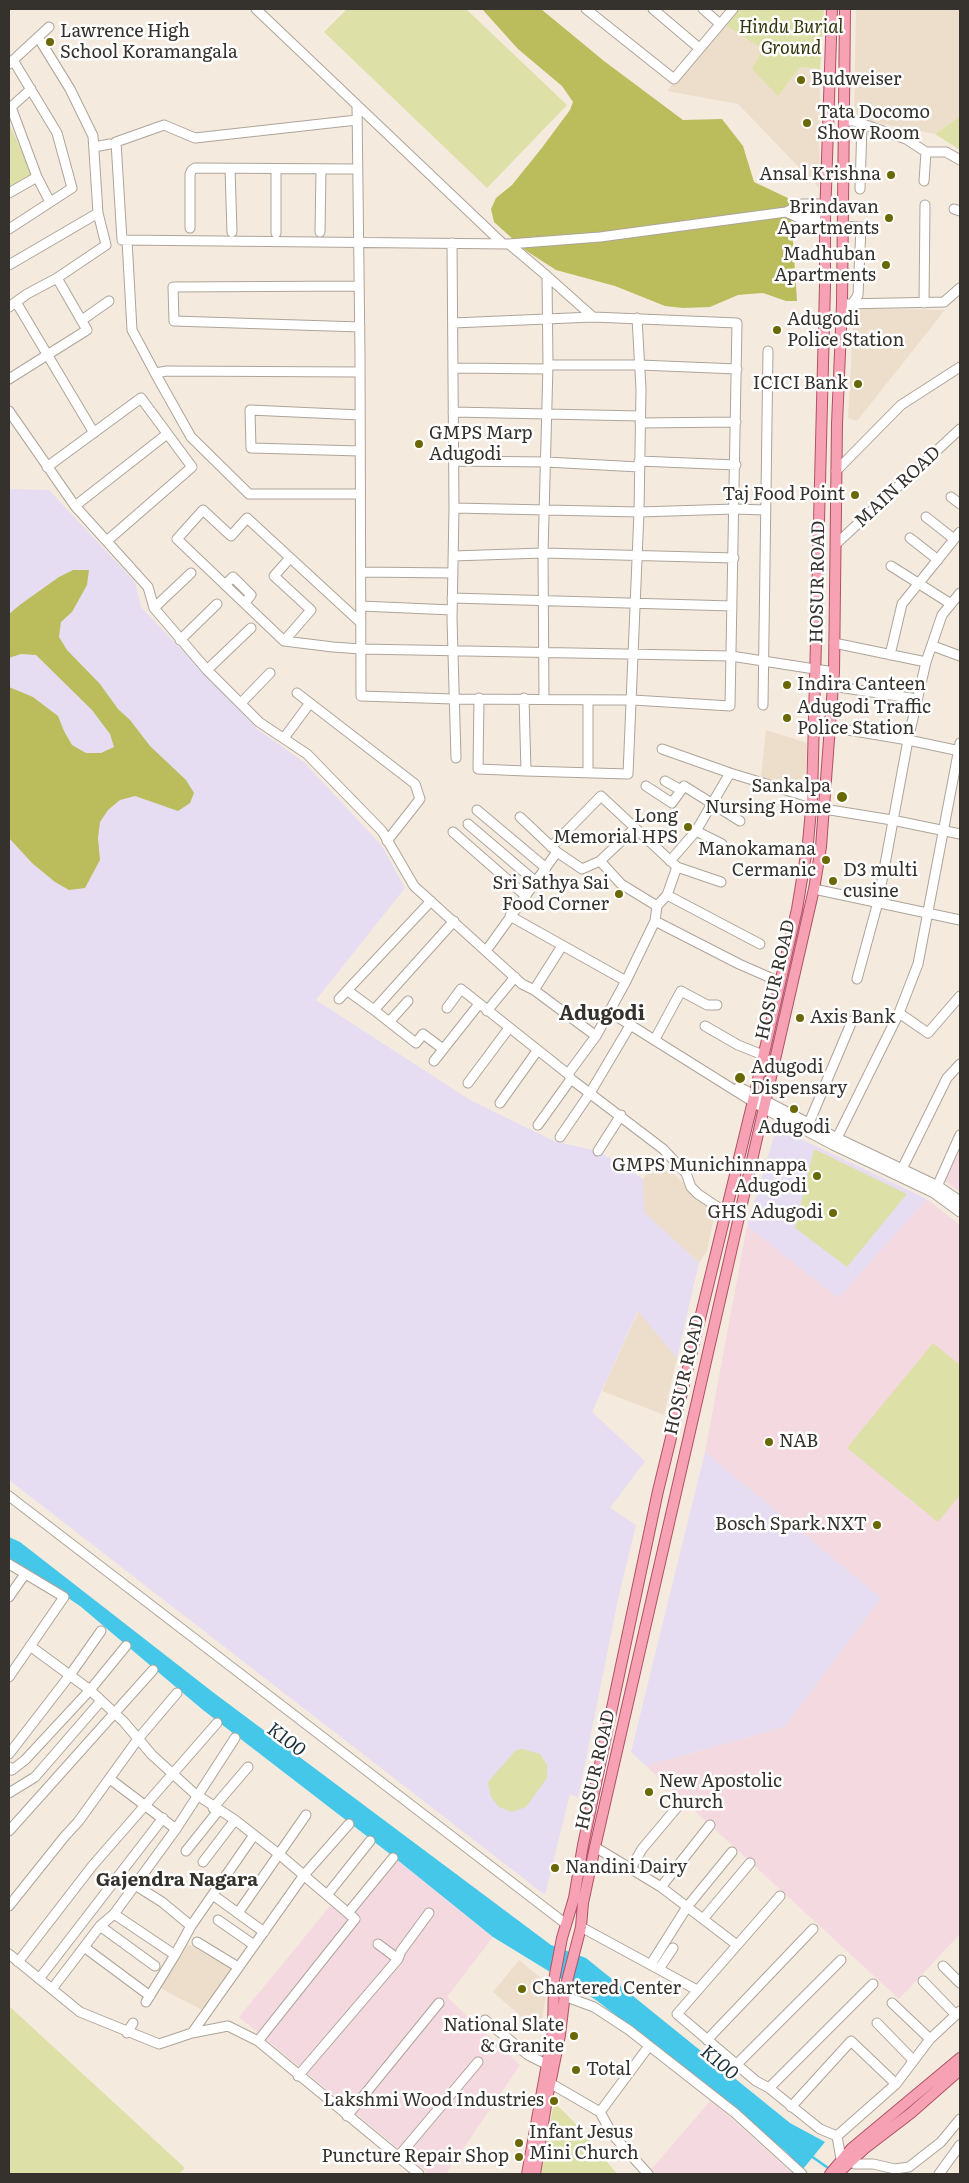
<!DOCTYPE html>
<style>
body{margin:0}
#map{position:relative;width:969px;height:2183px;overflow:hidden;background:#f5eade;font-family:Literata,serif}
canvas{display:block}
.frame{position:absolute;inset:0;border:10px solid #35312c;pointer-events:none}
</style>
<div id="map">
<canvas width="969" height="2183"></canvas>
<div class="frame"></div>
</div>
<script>
const context = document.querySelector('canvas').getContext('2d');
context.lineJoin = 'round';
function paint(path, color) { context.fillStyle = color; context.fill(path, 'evenodd'); }
const shape = rows => new Path2D(rows.map(r => 'M' + r).join(''));
function stroke(path, color, width, dash) { context.strokeStyle = color; context.lineWidth = width; context.lineCap = dash ? 'butt' : 'round'; context.setLineDash(dash || []); context.stroke(path); }
function label(font, color, halo, rows, align = 'center') {
  context.font = font + ' Literata,serif'; context.lineWidth = 5; context.setLineDash([]); context.textBaseline = 'middle'; context.strokeStyle = halo; context.fillStyle = color; for (const [text, x, y, turn = 0] of rows) {
    context.save(); context.translate(x, y); context.rotate((+turn || 0) * Math.PI / 180); context.textAlign = isNaN(turn) ? turn : align; if (halo) context.strokeText(text, 0, 0); context.fillText(text, 0, 0); context.restore();
  }
}
paint(shape([
 [856,9,960,9,960,116,935,134,854,118],
 [722,23,763,49,777,95,800,67,820,69,819,188,738,104,667,91],
 [854,308,945,310,857,421,848,418],
 [766,730,807,743,805,789,761,777],
 [658,1159,696,1195,716,1208,707,1251,699,1263,643,1212,643,1179],
 [639,1310,677,1358,664,1415,602,1391],
 [184,1942,234,1970,204,2011,158,1987],
 [519,1960,548,1984,540,2033,493,1992]
]), '#eddecc');
paint(shape([
 [960,1150,960,1192,944,1180],
 [927,1199,960,1225,960,1934,899,1999,646,1766,784,1727,881,1598,705,1452,747,1226,838,1298],
 [390,1854,493,1937,447,1997,520,2065,446,2174,429,2174,239,2017,330,1906,344,1915],
 [711,2100,793,2174,649,2174,648,2173]
]), '#f4dae0');
paint(shape([
 [9,489,49,490,135,582,141,607,257,729,304,762,382,846,405,888,316,1000,470,1100,556,1142,598,1151,643,1179,644,1212,699,1263,677,1358,638,1311,592,1412,645,1461,610,1508,636,1525,619,1595,578,1798,570,1794,545,1895,9,1480],
 [784,1131,927,1199,838,1298,747,1226,774,1136],
 [705,1452,881,1598,784,1727,646,1766,631,1752]
]), '#e6ddf3');
paint(shape([
 [347,9,466,9,567,105,487,188,324,32],
 [735,9,824,9,820,69,800,67,778,96,752,69,763,49,722,23],
 [960,116,960,150,935,134],
 [9,123,32,174,9,187],
 [814,1149,907,1194,847,1267,795,1228],
 [933,1343,960,1365,960,1495,938,1522,847,1448],
 [523,1749,540,1754,547,1765,547,1778,526,1807,512,1812,499,1807,491,1797,488,1782,516,1750],
 [9,2006,185,2168,179,2174,9,2174],
 [554,2102,574,2122,617,2174,541,2174]
]), '#dde0a7');
paint(shape([
 [482,9,541,9,604,61,683,120,722,119,743,146,754,182,790,199,797,301,786,301,763,293,749,294,738,295,710,307,683,308,665,306,615,286,556,270,525,250,494,222,491,209,496,198,512,185,541,149,570,110,573,102,562,86,518,49],
 [73,570,89,570,87,585,72,612,61,622,59,637,67,650,100,684,118,709,130,720,150,746,186,780,194,793,190,803,178,811,135,796,120,800,108,810,100,822,98,838,100,860,85,888,69,890,55,882,32,863,9,838,9,687,33,697,58,716,64,731,72,745,86,753,101,753,114,747,110,734,92,710,36,655,21,654,9,658,9,614,21,604,59,577]
]), '#bbbd5d');
paint(shape([
 [9,1537,20,1542,214,1693,551,1945,586,1958,790,2123,825,2142,803,2169,785,2151,618,2017,596,2000,493,1937,390,1854,203,1710,80,1606,9,1558]
]), '#45c7e9');
stroke(shape([
 [811,2156,831,2170]
]), '#45c7e9', 2.5);
const minor = shape([
 [256,9,501,242],
 [586,9,674,79,733,9],
 [653,9,699,48],
 [703,9,720,24],
 [9,64,49,27],
 [357,105,360,354,361,696,453,699,633,700,730,706,737,323,593,317,453,323],
 [11,107,37,177,50,202],
 [9,109,31,89],
 [357,120,195,138,164,125,116,142,122,240,509,244,600,237,786,212,802,204,825,204],
 [844,121,854,121,906,139,926,152,924,181],
 [94,147,110,144],
 [926,152,946,152,960,160],
 [230,169,232,232],
 [860,189,862,124],
 [9,193,37,177],
 [954,209,960,211],
 [786,212,801,219,825,219],
 [842,226,861,227,858,295,853,303],
 [190,228,190,174,192,170,195,168,358,169],
 [9,229,72,188,57,133,13,60],
 [320,232,321,169],
 [276,233,276,169],
 [127,240,132,330,155,373],
 [452,243,454,508,452,619,456,758],
 [509,244,547,276,548,365,543,553,544,699],
 [9,265,98,213],
 [547,276,593,317],
 [359,286,173,287,174,321,360,327],
 [16,302,94,433],
 [924,303,925,205],
 [842,304,944,302,960,288],
 [9,307,27,294,57,278,106,245,98,213,93,136,70,89,38,37],
 [82,320,109,301],
 [548,365,640,365,737,369],
 [453,368,548,369],
 [360,372,167,371,155,373,191,437,249,494,360,494],
 [9,379,87,330,57,278],
 [9,411,75,506,148,587,154,608,207,670,259,722,307,754,382,831,414,886,522,984,534,990,596,1036],
 [453,412,640,416],
 [360,415,250,410,251,448,360,451],
 [640,423,736,422],
 [453,461,546,462,639,467],
 [639,461,736,465],
 [47,467,141,398,192,467,108,540],
 [836,471,901,405,960,367],
 [951,497,960,504],
 [75,506,167,434],
 [454,508,639,512,735,509,765,510],
 [926,517,954,539],
 [910,538,938,560],
 [836,544,960,429],
 [453,556,543,553,734,558],
 [891,566,951,604],
 [361,572,453,573],
 [225,585,233,577,251,595,245,603],
 [452,598,732,606],
 [361,606,452,610],
 [154,608,191,573],
 [361,623,247,518,231,536,203,510,177,539,284,641,333,647,361,649,731,656,834,672],
 [180,640,217,604],
 [284,641,311,610,274,576,290,558],
 [834,643,926,662],
 [933,646,960,656],
 [890,655,902,604,960,532],
 [207,670,251,628],
 [832,686,917,699],
 [297,693,415,784,420,799,387,841],
 [479,698,478,769,526,771],
 [524,698,526,771,628,774,639,512,641,389,637,318],
 [588,700,588,772],
 [241,703,270,673],
 [763,705,768,351],
 [830,727,908,740,960,751],
 [284,738,310,703],
 [662,749,730,773,812,798],
 [665,781,681,790],
 [646,786,672,803,684,786,740,821],
 [824,809,892,820,960,834],
 [477,810,546,868],
 [468,824,536,882],
 [696,831,722,844],
 [453,832,526,896],
 [551,847,601,796,677,867,721,882],
 [557,852,582,869,600,861,635,828],
 [600,861,621,884,657,906],
 [670,861,696,831,730,773],
 [814,889,960,920],
 [667,895,760,944],
 [510,916,626,981],
 [655,921,739,964,780,982],
 [486,951,557,852,520,817],
 [857,979,878,902,908,740,926,662,942,615,960,593],
 [534,990,562,946],
 [348,991,374,1010,454,921],
 [339,999,431,901],
 [447,1008,461,989,568,1074,571,1079,663,1149,686,1173,691,1187,698,1194,719,1208,727,1210],
 [374,1010,416,1043,423,1034,443,1049],
 [487,1011,515,977],
 [608,1011,763,1108,833,1145,934,1193,960,1212],
 [899,1013,928,1033,960,996],
 [389,1022,408,1001],
 [705,1026,738,1045,763,1055],
 [655,1039,681,991,707,1005,717,1005],
 [434,1061,479,1004],
 [568,1074,596,1036,626,981,655,921,657,906,667,895,677,867],
 [468,1083,509,1028],
 [739,1087,837,1138,938,1186,960,1201],
 [500,1103,537,1051],
 [809,1123,852,1021],
 [538,1125,571,1079],
 [560,1137,590,1093,631,1024],
 [837,1138,899,1013,918,964,960,743],
 [598,1151,621,1115],
 [899,1175,947,1078,960,1064],
 [935,1191,960,1135],
 [9,1496,566,1924],
 [9,1564,64,1597,9,1677],
 [9,1597,25,1574],
 [30,1646,90,1690,124,1722,152,1755,194,1793,235,1820,280,1855,355,1919,258,2041],
 [9,1754,70,1675,101,1631],
 [9,1767,12,1770,25,1760,90,1690,126,1646],
 [110,1779,176,1829],
 [9,1793,35,1777,100,1702],
 [213,1808,248,1767],
 [9,1831,153,1670],
 [595,1847,661,1887,737,1945],
 [186,1851,218,1811],
 [203,1862,235,1820],
 [631,1868,642,1849,679,1805],
 [135,1885,162,1902,191,1926],
 [661,1887,710,1825],
 [213,1895,264,1932],
 [327,1895,370,1841],
 [780,1896,677,2014,756,2081,769,2088,820,2129,837,2136],
 [9,1906,65,1836,78,1822,138,1739,177,1693],
 [238,1913,306,1815],
 [348,1913,393,1858],
 [114,1914,175,1955,146,2002],
 [703,1919,750,1863],
 [218,1920,254,1945],
 [100,1926,155,1966],
 [581,1927,697,1990],
 [197,1942,238,1967],
 [378,1944,398,1959],
 [84,1947,150,1996],
 [9,1954,80,2012,159,2044,192,2033,228,2026,258,2041,419,2174],
 [175,1955,191,1926,254,1835],
 [18,1962,93,1865,217,1723],
 [651,1964,687,1907,732,1852],
 [943,1966,960,1983],
 [659,1969,673,1948],
 [39,1979,163,1818],
 [923,1981,956,2015],
 [52,1989,100,1926,114,1914,176,1829,235,1738],
 [564,1996,594,2007,629,2030,735,2113,802,2174],
 [892,2003,930,2039],
 [485,2020,528,2055,546,2064],
 [877,2023,913,2060],
 [127,2033,133,2023],
 [192,2033,304,1875,349,1824],
 [707,2040,813,1929],
 [737,2064,841,1960],
 [298,2076,398,1959,401,1951,429,1913],
 [550,2083,600,2112,612,2134,648,2174],
 [769,2088,873,1984],
 [791,2107,851,2041,896,2084],
 [600,2112,649,2046],
 [347,2116,439,2003],
 [837,2136,896,2084,930,2039,960,2011],
 [837,2136,841,2159],
 [398,2157,478,2062],
 [855,2164,873,2164,895,2169,909,2167,941,2142,960,2119],
 [939,2174,960,2145]
]);
const major = shape([
 [527,2174,553,2031,554,1980,562,1938,574,1898,583,1845,658,1491,753,1101,797,909,808,843,812,798,825,285,825,219,832,9],
 [535,2174,547,2099,560,2035,566,1985,581,1927,583,1903,595,1847,814,889,821,847,834,672,837,424,842,304,845,9],
 [830,2174,852,2148,960,2058],
 [837,2174,864,2149,911,2113,960,2070]
]);
stroke(minor, '#aea499', 11);
stroke(major, '#b05265', 12);
stroke(minor, '#fff', 9);
stroke(major, '#f7a1b5', 10);
for (const [x, y, r, color] of [
 [50,42,5,"#696802"],
 [801,80,5,"#696802"],
 [807,123,5,"#696802"],
 [891,175,5,"#696802"],
 [889,218,5,"#696802"],
 [886,265,5,"#696802"],
 [777,330,5,"#696802"],
 [858,384,5,"#696802"],
 [419,444,5,"#696802"],
 [855,495,5,"#696802"],
 [787,685,5,"#696802"],
 [787,718,5,"#696802"],
 [842,797,6,"#696802"],
 [688,827,5,"#696802"],
 [826,860,5,"#696802"],
 [833,881,5,"#696802"],
 [619,894,5,"#696802"],
 [800,1018,5,"#696802"],
 [740,1078,6,"#696802"],
 [794,1109,5,"#696802"],
 [817,1176,5,"#696802"],
 [833,1213,5,"#696802"],
 [769,1442,5,"#696802"],
 [877,1525,5,"#696802"],
 [649,1792,5,"#696802"],
 [555,1868,5,"#696802"],
 [522,1989,5,"#696802"],
 [574,2036,5,"#696802"],
 [576,2070,5,"#696802"],
 [554,2101,5,"#696802"],
 [519,2143,5,"#696802"],
 [519,2157,5,"#696802"]
]) { const dot = new Path2D(); dot.arc(x, y, r, 0, 2 * Math.PI); context.fillStyle = color; context.fill(dot); stroke(dot, '#fff', 2); }
label('italic 18px', '#333309', '#fff', [
 ["Hindu Burial",791,28],
 ["Ground",791,49]
]);
label('18px', '#35312c', '#fff', [
 ["Lawrence High",60,32],
 ["School Koramangala",60,53],
 ["Budweiser",811,80],
 ["Tata Docomo",817,113],
 ["Show Room",817,134],
 ["Ansal Krishna",881,175,"right"],
 ["Brindavan",879,208,"right"],
 ["Apartments",879,229,"right"],
 ["Madhuban",876,255,"right"],
 ["Apartments",876,276,"right"],
 ["Adugodi",787,320],
 ["Police Station",787,341],
 ["ICICI Bank",848,384,"right"],
 ["GMPS Marp",429,434],
 ["Adugodi",429,455],
 ["Taj Food Point",845,495,"right"],
 ["Indira Canteen",797,685],
 ["Adugodi Traffic",797,708],
 ["Police Station",797,729],
 ["Sankalpa",831,787,"right"],
 ["Nursing Home",831,808,"right"],
 ["Long",678,817,"right"],
 ["Memorial HPS",678,838,"right"],
 ["Manokamana",816,850,"right"],
 ["Cermanic",816,871,"right"],
 ["D3 multi",843,871],
 ["cusine",843,892],
 ["Sri Sathya Sai",609,884,"right"],
 ["Food Corner",609,905,"right"],
 ["Axis Bank",810,1018],
 ["Adugodi",751,1068],
 ["Dispensary",751,1089],
 ["Adugodi",794,1128,"center"],
 ["GMPS Munichinnappa",807,1166,"right"],
 ["Adugodi",807,1187,"right"],
 ["GHS Adugodi",823,1213,"right"],
 ["NAB",779,1442],
 ["Bosch Spark.NXT",867,1525,"right"],
 ["New Apostolic",659,1782],
 ["Church",659,1803],
 ["Nandini Dairy",565,1868],
 ["Chartered Center",532,1989],
 ["National Slate",564,2026,"right"],
 ["& Granite",564,2047,"right"],
 ["Total",586,2070],
 ["Lakshmi Wood Industries",544,2101,"right"],
 ["Infant Jesus",529,2133],
 ["Mini Church",529,2154],
 ["Puncture Repair Shop",509,2157,"right"]
], 'left');
label('18px', '#35312c', '#fff', [
 ["MAIN ROAD",898,487,-43],
 ["HOSUR ROAD",818,582,-89],
 ["HOSUR ROAD",776,980,-77],
 ["HOSUR ROAD",685,1375,-77],
 ["HOSUR ROAD",596,1770,-77]
]);
label('italic 19px', '#1a3036', '#fff', [
 ["K100",286,1740,37],
 ["K100",719,2063,40]
]);
label('bold 19px', '#35312c', '#fff', [
 ["Gajendra Nagara",177,1880]
]);
label('bold 20px', '#35312c', '#fff', [
 ["Adugodi",602,1014]
]);
</script>
